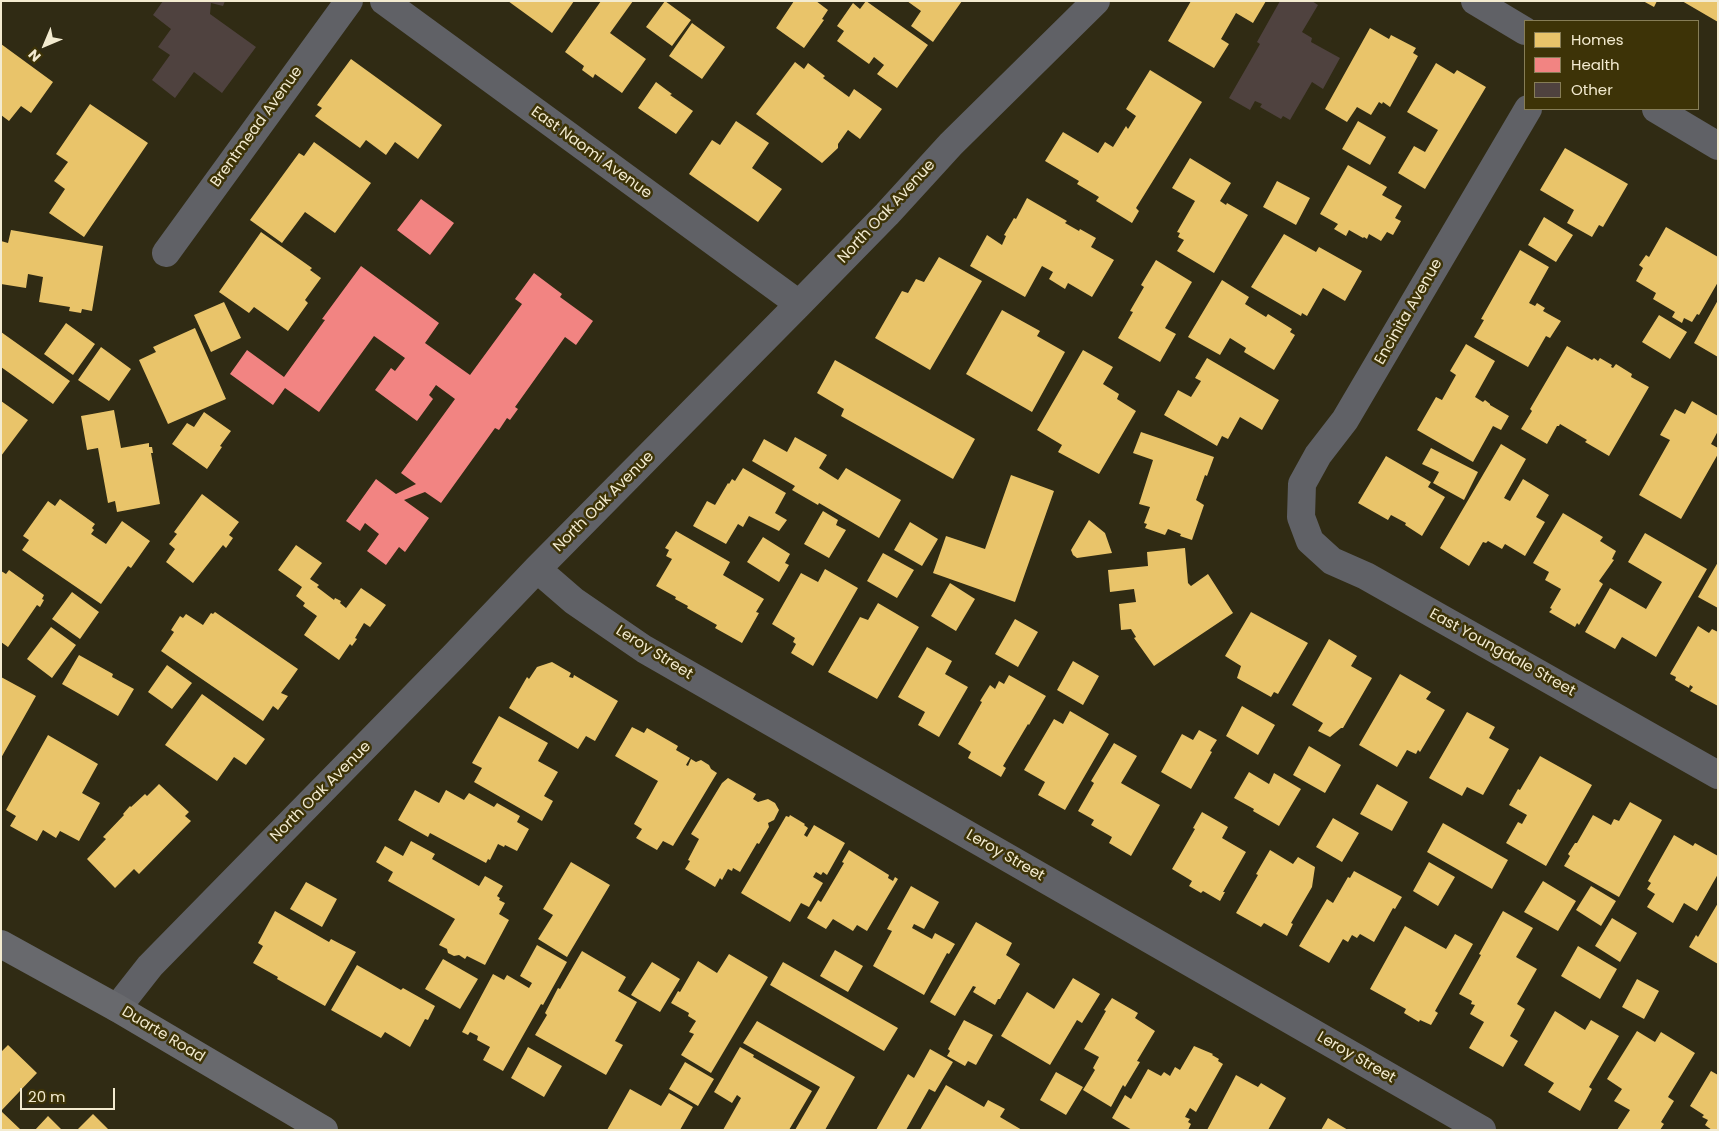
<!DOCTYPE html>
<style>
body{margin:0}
#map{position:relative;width:1719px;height:1131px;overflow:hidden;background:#302b14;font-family:Poppins,sans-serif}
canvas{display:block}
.frame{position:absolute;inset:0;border:2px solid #f3ebd0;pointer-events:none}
.legend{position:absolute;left:1524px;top:20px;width:175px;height:90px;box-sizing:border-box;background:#3d3307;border:1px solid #867d57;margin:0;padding:6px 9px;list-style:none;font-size:15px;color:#f3ebd0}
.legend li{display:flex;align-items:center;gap:10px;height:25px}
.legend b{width:25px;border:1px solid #867d57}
.north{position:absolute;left:20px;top:20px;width:50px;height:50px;-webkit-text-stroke:4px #3d3307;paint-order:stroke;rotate:225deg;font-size:14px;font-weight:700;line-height:20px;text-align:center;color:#f3ebd0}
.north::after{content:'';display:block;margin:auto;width:18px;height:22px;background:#f3ebd0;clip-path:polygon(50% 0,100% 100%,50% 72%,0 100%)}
.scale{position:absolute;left:20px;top:1088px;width:95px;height:22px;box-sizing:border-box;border:2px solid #f3ebd0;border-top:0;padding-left:6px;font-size:15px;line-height:18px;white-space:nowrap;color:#f3ebd0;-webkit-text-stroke:4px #3d3307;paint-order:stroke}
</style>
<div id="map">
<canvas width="1719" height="1131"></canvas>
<div class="frame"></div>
<ul class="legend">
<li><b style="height:14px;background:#e9c46a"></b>Homes</li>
<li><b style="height:14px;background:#f28482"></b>Health</li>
<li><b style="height:14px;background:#4f423f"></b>Other</li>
</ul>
<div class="north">N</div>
<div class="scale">20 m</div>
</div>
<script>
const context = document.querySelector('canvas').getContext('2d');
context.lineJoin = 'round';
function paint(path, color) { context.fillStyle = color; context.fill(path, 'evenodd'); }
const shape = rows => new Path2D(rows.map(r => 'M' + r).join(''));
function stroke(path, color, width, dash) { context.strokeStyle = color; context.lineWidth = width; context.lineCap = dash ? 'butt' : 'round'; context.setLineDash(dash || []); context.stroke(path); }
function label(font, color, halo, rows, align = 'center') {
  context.font = font + ' Poppins,sans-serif'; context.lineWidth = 5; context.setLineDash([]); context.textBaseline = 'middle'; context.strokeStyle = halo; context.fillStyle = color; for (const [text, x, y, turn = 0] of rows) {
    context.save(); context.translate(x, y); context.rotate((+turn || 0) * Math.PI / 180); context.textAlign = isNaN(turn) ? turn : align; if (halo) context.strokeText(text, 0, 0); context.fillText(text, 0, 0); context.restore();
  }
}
paint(shape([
 [508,1,574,1,552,33],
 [601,1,633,1,610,33,646,59,622,93,595,74,593,78,582,70,584,66,565,52],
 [665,1,691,20,672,46,646,27],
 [794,1,816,1,828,10,822,19,824,20,804,48,776,28],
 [866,1,928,45,897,88,877,74,884,65,874,57,869,64,837,41,844,31,837,26,853,3,860,9],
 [907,1,962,1,933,42,911,26,921,11],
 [1191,1,1266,1,1253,23,1236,13,1221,39,1229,44,1214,68,1168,41],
 [1643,1,1657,1,1654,7],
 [1682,1,1718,1,1718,22],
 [692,23,725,47,702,79,669,56],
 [1370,28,1389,39,1391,35,1416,48,1413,53,1418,56,1390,107,1383,102,1382,104,1379,102,1371,115,1357,107,1347,122,1325,109],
 [1,44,53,82,31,113,21,106,9,121,1,115],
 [351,59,442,125,418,159,395,142,386,155,366,140,360,148,315,116,322,108,317,105],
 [795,62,804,69,808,63,825,76,823,78,849,97,854,89,882,109,860,139,848,130,838,144,838,148,822,163,756,114],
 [1436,63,1454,74,1457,70,1486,87,1425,189,1398,173,1414,146,1425,152,1438,130,1407,112],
 [1150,70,1202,102,1136,208,1139,211,1132,223,1096,201,1099,197,1077,184,1079,181,1045,161,1063,132,1098,153,1105,142,1113,147,1126,126,1128,129,1136,116,1126,109],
 [656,82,672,94,670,95,693,111,676,134,638,108],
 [90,104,148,143,84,237,49,213,65,189,54,181,68,162,56,154],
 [736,121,769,143,752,168,782,189,758,222,689,174,712,140,720,145],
 [1358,121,1386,137,1370,165,1342,149],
 [314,142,371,183,335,233,305,212,282,243,250,220,299,153,304,156],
 [1565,148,1628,184,1603,227,1599,225,1592,237,1567,223,1574,210,1540,190],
 [1190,158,1231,183,1220,201,1226,205,1227,203,1248,215,1214,273,1177,251,1184,240,1178,237,1180,233,1177,232,1195,201,1172,188],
 [1348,165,1387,187,1382,195,1402,206,1395,218,1401,221,1393,235,1387,232,1381,241,1369,234,1367,239,1364,237,1363,238,1349,230,1346,236,1334,229,1338,224,1320,214],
 [1277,181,1310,198,1296,225,1263,207],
 [1027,198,1067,221,1065,223,1079,231,1080,229,1096,238,1091,247,1114,260,1092,297,1068,283,1065,289,1049,279,1053,272,1042,266,1025,297,970,266,987,235,1002,245,1006,236,1004,235,1014,218,1016,219],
 [1544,217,1573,235,1556,262,1528,245],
 [1666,227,1718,257,1718,282,1699,315,1697,314,1692,322,1684,318,1682,323,1672,317,1675,312,1653,299,1656,293,1636,281,1643,268,1639,265,1646,255,1649,257],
 [11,230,103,246,92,311,82,309,81,313,69,311,70,307,39,302,43,277,28,274,26,288,1,284,1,241,8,243],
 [261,232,312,268,310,270,321,278,305,300,308,303,288,331,254,307,249,313,219,292],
 [1284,234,1316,252,1319,247,1362,271,1345,301,1323,288,1307,316,1302,313,1301,316,1251,287],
 [1520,250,1549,267,1529,303,1535,306,1537,303,1545,308,1543,311,1561,321,1550,338,1546,336,1528,367,1474,337,1484,320,1481,319],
 [939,257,982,281,930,370,875,338,902,291,908,293,916,279,924,282],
 [1156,260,1192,282,1165,328,1176,334,1160,362,1118,338,1133,312,1130,311,1144,287,1141,285],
 [1222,280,1249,297,1245,304,1266,317,1268,314,1292,329,1290,332,1295,335,1274,370,1244,352,1246,348,1230,338,1220,355,1188,337],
 [1718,300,1718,357,1694,343],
 [224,302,241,338,211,352,194,315],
 [1002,310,1040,331,1037,336,1065,352,1032,412,966,374],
 [1659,315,1687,332,1670,359,1642,342],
 [66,323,95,344,73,375,44,354],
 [195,328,226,399,168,424,139,360,156,352,153,347],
 [1,332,70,381,53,404,1,367],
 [1466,344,1495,361,1475,397,1483,402,1485,400,1490,404,1490,405,1509,416,1501,430,1493,426,1473,462,1417,430,1436,397,1442,400,1456,375,1450,371],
 [1567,346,1592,360,1594,358,1598,361,1600,358,1612,365,1611,367,1613,368,1616,364,1632,374,1631,377,1649,387,1609,456,1585,442,1587,440,1560,424,1559,426,1557,426,1547,444,1521,429,1532,411,1530,409],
 [101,347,131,369,109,401,78,380],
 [1083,350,1113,367,1103,384,1119,394,1117,399,1136,411,1099,474,1058,452,1062,445,1037,430],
 [1207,358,1279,400,1262,430,1240,417,1228,439,1222,436,1217,446,1164,415,1178,390,1191,397,1201,381,1195,378],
 [835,360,975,439,953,479,841,416,844,409,817,393],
 [1,401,28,420,1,456],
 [1692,401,1718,416,1718,431,1711,444,1718,448,1718,454,1681,519,1639,495,1670,440,1660,435,1675,409,1685,414],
 [114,410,121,448,149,443,149,447,152,447,153,453,151,453,160,504,117,512,115,501,108,503,98,448,87,450,81,416],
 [204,412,231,431,220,446,222,447,207,469,172,444,187,423,194,427],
 [1141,432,1214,457,1207,476,1205,475,1196,500,1204,505,1192,540,1180,536,1181,534,1168,529,1165,535,1145,528,1147,524,1144,523,1150,507,1139,504,1153,460,1133,453],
 [795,437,827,455,819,468,838,480,846,468,901,500,879,538,819,503,818,505,792,490,795,486,752,461,764,439,787,452],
 [1501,444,1526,459,1504,498,1510,501,1523,479,1549,495,1536,517,1545,522,1525,556,1505,544,1502,549,1488,541,1486,543,1483,542,1469,566,1440,548],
 [1431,448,1478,472,1464,500,1433,483,1439,472,1422,464],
 [1386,456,1431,482,1428,487,1445,497,1422,536,1405,525,1406,523,1391,515,1388,520,1358,503],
 [743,468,786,493,775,513,787,520,779,531,749,516,743,527,738,524,726,544,693,526,707,501,715,505,728,483,729,484,732,479,735,481],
 [1011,475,1054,491,1015,602,933,573,946,536,985,549],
 [202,494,239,522,229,535,233,538,226,548,223,545,193,583,166,562,175,549,169,544,177,534,174,532],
 [60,499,95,524,92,528,94,530,91,534,106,544,122,521,150,541,131,568,128,566,101,604,22,550,29,540,23,536,48,501,55,506],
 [823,511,838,520,836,525,846,530,829,558,804,544],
 [1563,513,1603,537,1600,541,1616,551,1612,559,1614,560,1599,581,1603,584,1579,625,1577,623,1575,627,1549,612,1552,609,1550,608,1561,589,1545,580,1549,572,1533,563],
 [1089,520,1105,533,1112,553,1077,558,1073,555,1071,550],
 [910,522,938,539,922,566,894,550],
 [676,531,730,562,723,575,764,599,756,612,759,613,742,643,715,628,717,625,687,608,688,606,675,599,676,597,656,586,672,559,666,556,669,550,665,548],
 [1645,533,1707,569,1656,657,1622,637,1615,649,1585,632,1610,588,1646,609,1662,582,1628,562],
 [763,537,790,554,785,563,789,565,779,582,747,562],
 [296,545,322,563,310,579,319,585,317,587,334,600,335,598,341,601,340,603,346,608,361,588,386,605,370,627,364,623,355,638,357,639,352,646,350,644,339,660,304,635,317,616,303,606,305,603,296,596,302,587,278,570],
 [1185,548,1188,583,1191,586,1208,574,1233,613,1154,666,1134,638,1136,637,1131,629,1121,630,1119,604,1136,602,1134,589,1110,592,1108,570,1148,566,1147,552],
 [883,553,914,570,897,598,867,581],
 [1718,562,1718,608,1698,597],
 [825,569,858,588,813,666,791,653,796,644,793,642,795,638,772,624,801,573,818,582],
 [9,570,44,595,42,599,44,600,40,607,37,605,8,647,1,642,1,571,6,574],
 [950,583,975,599,956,631,931,616],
 [72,592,99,612,80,639,52,619],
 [878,603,919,627,877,699,828,672,860,617,868,620],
 [215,612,298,669,281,693,288,696,278,710,273,706,263,721,161,651,174,632,171,630,180,616,183,618,186,614,203,625,211,613,213,614],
 [1251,612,1308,643,1278,694,1274,692,1271,697,1237,678,1241,666,1225,656],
 [1015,619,1038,632,1018,667,995,654],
 [1698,626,1709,633,1712,629,1718,632,1718,706,1690,691,1693,687,1690,685,1689,688,1675,680,1676,677,1670,674],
 [51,627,76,645,52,678,27,659],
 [1329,639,1357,656,1351,666,1372,678,1343,728,1341,728,1330,737,1318,731,1323,723,1292,705],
 [927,647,952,661,945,674,968,687,939,737,918,725,925,712,898,697],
 [79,655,113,674,112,677,134,689,118,716,62,684],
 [1073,661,1099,676,1083,705,1057,690],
 [552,662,571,673,569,677,573,678,574,675,618,701,595,741,586,736,578,749,509,708,527,677,529,679,537,667],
 [167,665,192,683,172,709,148,692],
 [1400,674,1431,692,1426,699,1445,710,1420,752,1418,750,1416,754,1407,750,1397,767,1359,745],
 [1009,675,1046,696,1029,725,1028,724,1003,766,1006,768,1001,777,968,758,971,752,958,744,982,702,980,701,990,685,995,689,999,681,1004,684],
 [1,677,36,696,1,758],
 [202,694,265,739,246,765,234,757,217,781,165,745],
 [1242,706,1275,725,1258,755,1226,736],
 [1070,711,1109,734,1065,810,1038,795,1045,782,1024,770,1054,719,1063,724],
 [1467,712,1495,727,1489,738,1509,749,1483,795,1467,787,1462,796,1429,778],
 [499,716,548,743,538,761,558,772,544,796,553,801,542,821,474,782,482,768,472,763],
 [632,727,644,733,647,728,678,746,676,750,690,758,686,765,688,766,691,759,696,762,701,760,709,765,711,769,717,773,673,846,663,841,657,850,636,838,642,829,634,824,658,781,615,756],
 [1199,730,1217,740,1210,751,1212,752,1191,789,1161,772,1182,734,1193,740],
 [48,735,98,764,82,793,100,803,79,841,60,831,56,838,43,830,37,841,10,826,16,816,6,810],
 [1114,743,1137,756,1121,783,1160,805,1131,856,1109,843,1112,837,1091,825,1094,820,1078,811,1094,783,1091,781],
 [1309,746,1341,765,1325,793,1293,775],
 [1540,756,1592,785,1546,866,1506,843,1518,822,1522,824,1527,815,1509,805,1518,789,1520,790],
 [1249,772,1269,784,1274,773,1301,789,1279,826,1253,811,1254,809,1234,798],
 [728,778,756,794,753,799,758,802,768,799,775,803,779,810,774,820,768,823,769,827,759,844,757,843,740,872,733,868,732,871,728,869,722,880,720,878,715,887,685,869,690,861,688,860,699,839,691,834,722,783],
 [159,784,189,812,185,816,191,821,139,874,134,869,115,888,87,859,106,839,103,837,124,815,123,814,130,806,131,807,145,794,147,796],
 [1377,784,1408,802,1392,831,1360,814],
 [415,790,439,803,446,790,464,800,469,793,494,807,497,803,520,816,517,822,529,829,517,851,505,845,504,847,498,844,490,860,488,859,486,863,430,833,428,837,398,820],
 [1630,802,1662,820,1619,897,1564,866,1570,856,1568,854,1575,843,1577,843,1593,815,1611,825,1614,819,1619,821],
 [1202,812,1228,827,1222,838,1246,852,1223,892,1225,892,1220,901,1203,891,1201,893,1189,886,1192,881,1172,869,1195,829,1193,828],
 [790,815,805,824,804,825,808,828,804,835,807,837,814,825,845,843,827,875,823,872,821,875,816,872,813,877,823,883,809,907,801,903,790,922,741,893,786,816,789,817],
 [1333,818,1359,833,1342,862,1316,847],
 [1443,823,1508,860,1492,889,1427,852],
 [1674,835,1693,846,1695,843,1718,856,1718,874,1697,911,1684,903,1673,923,1647,907,1655,894,1647,889,1651,883,1648,881],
 [411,841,435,854,432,859,479,886,485,876,503,886,497,896,500,898,499,900,505,903,499,914,509,920,485,965,467,956,465,959,459,955,454,956,448,953,447,949,439,945,455,919,388,881,393,872,376,862,385,846,403,856],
 [849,850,889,875,888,878,893,881,895,877,898,879,867,931,857,925,853,931,833,919,826,929,807,918,818,900,821,902,844,863,842,862],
 [1270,850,1293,864,1298,857,1315,867,1312,887,1291,923,1293,924,1287,936,1264,923,1261,927,1236,913,1258,875,1256,874],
 [571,862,610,885,567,957,538,939,553,915,543,909],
 [1429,862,1455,877,1438,906,1413,891],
 [1354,871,1402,897,1395,909,1393,908,1374,942,1360,934,1357,938,1352,935,1348,942,1343,939,1329,963,1299,946,1327,899,1333,903,1348,877,1350,878],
 [1543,881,1576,901,1558,931,1524,912],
 [306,882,337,899,322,927,290,909],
 [911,886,939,902,924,929,914,924,912,928,932,939,935,933,955,944,949,954,947,953,924,995,873,966,892,931,887,929],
 [1591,886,1616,901,1601,926,1576,910],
 [1718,903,1718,964,1689,947,1696,935,1698,937],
 [275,911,329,942,331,939,356,952,325,1006,277,979,278,977,253,963,263,946,258,943],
 [1503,911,1533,928,1516,957,1537,969,1517,1004,1525,1009,1510,1036,1518,1041,1503,1067,1469,1048,1484,1022,1470,1014,1475,1005,1471,1004,1472,1001,1459,994,1481,955,1479,954],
 [1612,918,1637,933,1620,962,1595,946],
 [976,922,1012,943,1006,955,1020,964,1000,999,998,999,995,1005,973,992,976,987,973,986,955,1016,930,1002],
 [1405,926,1446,949,1455,934,1473,944,1435,1011,1438,1013,1431,1025,1420,1020,1419,1022,1404,1013,1406,1009,1370,989],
 [537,945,567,962,543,1005,541,1004,503,1071,483,1060,490,1047,477,1040,478,1036,470,1032,468,1035,462,1032,493,974,504,980,507,975,529,988,532,983,520,976],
 [1578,946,1617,969,1600,999,1561,976],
 [835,950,863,966,848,992,820,976],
 [582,951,626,977,618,991,637,1002,615,1041,623,1045,606,1075,535,1035,547,1015,545,1013,558,988,560,989],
 [729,954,768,977,711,1073,681,1055,694,1034,689,1032,696,1021,688,1016,689,1013,671,1003,678,991,680,992,698,961,717,973],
 [443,959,478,979,460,1009,425,989],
 [652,962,680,979,660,1012,631,995],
 [783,962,898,1028,884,1051,770,985],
 [357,965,401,990,403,988,435,1006,428,1020,425,1019,410,1047,385,1032,381,1038,331,1010],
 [1073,978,1100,994,1082,1023,1077,1020,1050,1065,1001,1036,1027,992,1054,1009],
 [1637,979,1659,991,1644,1019,1622,1007],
 [1112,998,1138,1013,1135,1018,1155,1031,1137,1061,1140,1062,1125,1087,1123,1085,1111,1107,1083,1090,1095,1070,1093,1068,1099,1057,1084,1049,1106,1011,1104,1010],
 [1555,1011,1585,1030,1591,1020,1619,1036,1589,1087,1592,1089,1580,1111,1548,1092,1554,1083,1524,1065],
 [964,1020,993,1035,976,1065,968,1061,965,1066,947,1056,950,1051,948,1049],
 [757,1021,855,1077,825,1130,795,1130,820,1087,743,1043],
 [1637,1031,1655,1042,1661,1032,1695,1053,1668,1097,1674,1101,1661,1122,1664,1124,1660,1130,1617,1130,1630,1110,1614,1101,1622,1089,1607,1079],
 [8,1045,37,1073,1,1111,1,1052],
 [1194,1046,1213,1054,1212,1055,1219,1059,1218,1061,1223,1064,1196,1112,1190,1108,1185,1117,1190,1119,1188,1122,1191,1124,1188,1130,1132,1130,1112,1118,1125,1095,1131,1099,1148,1069,1161,1076,1164,1072,1170,1076,1175,1067,1180,1070],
 [528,1047,562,1066,544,1097,511,1078],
 [740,1047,754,1055,753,1057,812,1091,789,1130,723,1130,741,1098,737,1095,732,1103,714,1092],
 [930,1049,953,1062,935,1092,929,1089,906,1130,876,1130,908,1074,914,1078],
 [685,1062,714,1079,698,1106,669,1089],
 [1711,1071,1718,1075,1718,1130,1712,1130,1705,1125,1708,1120,1702,1117,1704,1115,1690,1106],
 [1056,1072,1083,1087,1066,1115,1040,1100],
 [1236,1075,1258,1087,1261,1083,1286,1098,1268,1130,1207,1130],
 [946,1085,984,1107,988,1100,1005,1109,1000,1117,1022,1130,920,1130],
 [630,1089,661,1106,669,1093,693,1107,680,1130,607,1130],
 [1,1111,21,1130,1,1130],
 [93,1114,109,1130,77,1130],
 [48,1116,62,1130,35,1130],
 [1328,1118,1348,1130,1321,1130]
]), '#e9c46a');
paint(shape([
 [421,199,454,223,430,255,397,230],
 [361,266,439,323,425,343,470,375,522,304,515,299,534,273,562,294,560,297,593,321,576,345,565,337,515,407,518,409,510,420,507,418,499,430,495,428,441,503,425,492,404,500,429,518,405,552,399,547,386,565,367,551,379,534,365,523,360,531,346,521,376,479,396,494,416,484,401,473,455,399,436,385,429,395,433,399,417,421,375,390,391,368,395,371,405,358,374,336,319,412,285,388,273,405,230,374,247,350,284,377,325,320,322,319]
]), '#f28482');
paint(shape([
 [163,1,225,1,223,6,211,3,210,14,256,47,222,93,194,72,175,98,152,80,170,55,158,47,171,29,153,15],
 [1280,1,1312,1,1318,5,1302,32,1312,38,1311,42,1340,58,1323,89,1312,82,1290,120,1283,116,1281,119,1260,107,1262,104,1255,101,1250,110,1229,98,1260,44,1257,42]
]), '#4f423f');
stroke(shape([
 [384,1,799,304],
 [1475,1,1525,31],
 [1528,109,1345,420,1318,455,1302,484,1301,517,1310,541,1332,561,1366,576,1718,775],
 [1656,109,1718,146],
 [166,253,349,1],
 [537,569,574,601,644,649,1482,1130],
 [117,1008,150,966,454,656,537,569,799,304,887,214,951,144,1096,1]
]), '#606166', 28);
stroke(shape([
 [1,944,117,1008,324,1130]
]), '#68696d', 28);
label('15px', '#f3ebd0', '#3d3307', [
 ["Brentmead Avenue",257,127,-54],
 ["East Naomi Avenue",591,153,36],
 ["North Oak Avenue",887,212,-47],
 ["Encinita Avenue",1409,312,-60],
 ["North Oak Avenue",604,502,-45],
 ["Leroy Street",654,653,32],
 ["East Youngdale Street",1502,653,29],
 ["North Oak Avenue",321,792,-45],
 ["Leroy Street",1005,856,30],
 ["Duarte Road",163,1035,31],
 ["Leroy Street",1356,1058,30]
]);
</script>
